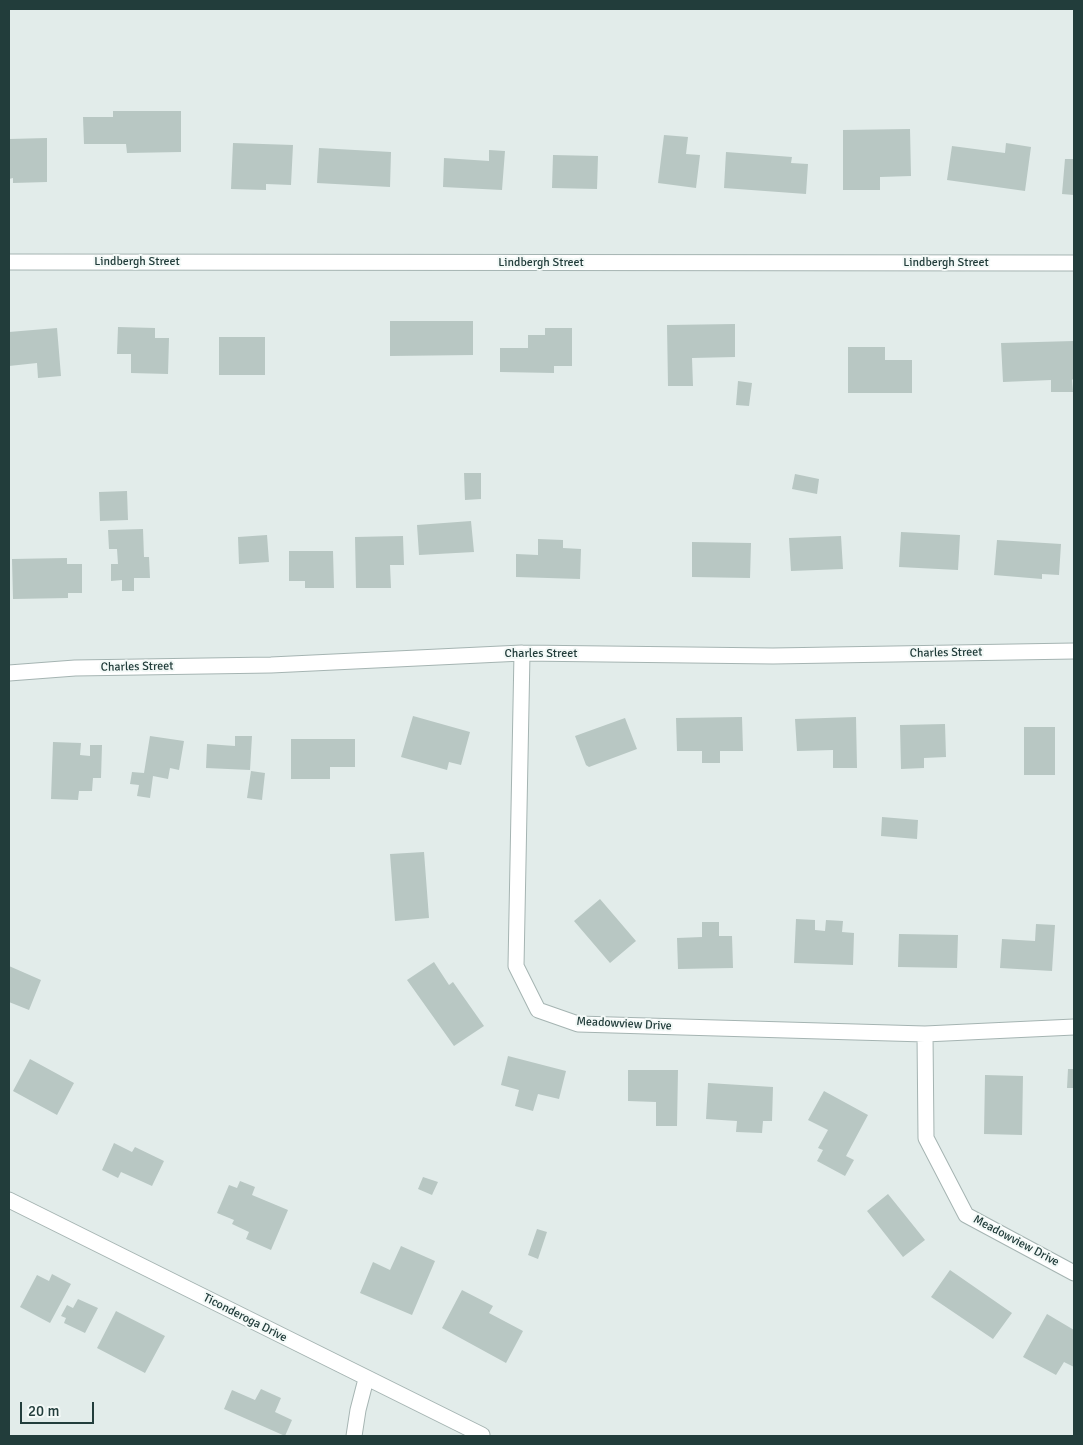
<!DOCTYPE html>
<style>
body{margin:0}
#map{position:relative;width:1083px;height:1445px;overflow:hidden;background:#e2ecea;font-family:Signika,sans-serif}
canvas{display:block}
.frame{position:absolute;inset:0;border:10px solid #223d3b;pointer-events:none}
.scale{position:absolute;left:20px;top:1402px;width:74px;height:22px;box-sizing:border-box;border:2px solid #223d3b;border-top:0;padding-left:6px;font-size:15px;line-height:18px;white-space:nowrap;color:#223d3b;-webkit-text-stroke:4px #f3f9f7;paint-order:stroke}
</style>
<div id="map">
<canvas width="1083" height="1445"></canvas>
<div class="frame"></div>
<div class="scale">20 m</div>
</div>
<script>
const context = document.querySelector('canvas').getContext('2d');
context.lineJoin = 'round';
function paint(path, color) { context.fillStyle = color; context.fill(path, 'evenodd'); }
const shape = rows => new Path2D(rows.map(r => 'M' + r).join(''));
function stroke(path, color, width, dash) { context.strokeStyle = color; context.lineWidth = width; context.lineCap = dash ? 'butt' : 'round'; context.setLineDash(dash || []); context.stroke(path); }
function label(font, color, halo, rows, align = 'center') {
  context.font = font + ' Signika,sans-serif'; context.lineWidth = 4; context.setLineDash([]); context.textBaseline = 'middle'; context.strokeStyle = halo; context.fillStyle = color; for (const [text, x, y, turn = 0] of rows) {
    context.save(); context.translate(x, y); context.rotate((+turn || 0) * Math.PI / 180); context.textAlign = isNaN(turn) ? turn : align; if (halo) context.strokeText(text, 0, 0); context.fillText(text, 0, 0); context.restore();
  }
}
paint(shape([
 [113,111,181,111,181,152,127,153,126,144,84,144,83,117,113,117],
 [910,129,911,176,880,177,880,190,843,190,843,130],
 [664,135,688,137,686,154,700,155,696,188,658,183],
 [47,138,47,182,13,183,13,178,9,179,9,139],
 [233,143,293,145,291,185,266,184,266,190,231,189],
 [1006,143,1031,147,1025,191,947,180,952,146,1005,153],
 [319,148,391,152,390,187,317,183],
 [489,150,505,151,502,190,443,187,444,158,489,161],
 [726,152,792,157,791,163,808,164,806,194,724,188],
 [553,155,598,156,597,189,552,188],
 [1065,159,1074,159,1074,195,1062,194],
 [390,321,473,321,473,355,390,356],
 [735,324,735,357,692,358,693,386,668,386,667,325],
 [118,327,155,328,155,338,169,338,168,374,131,373,131,354,117,354],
 [57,328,61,376,38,378,37,363,9,366,9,332],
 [545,328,572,328,572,366,554,366,554,373,500,372,500,348,528,348,528,335,545,335],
 [219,337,265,337,265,375,219,375],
 [1074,341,1074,378,1072,380,1073,392,1051,392,1051,380,1003,382,1001,343],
 [848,347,885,347,885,360,912,360,912,393,848,393],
 [738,381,752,383,749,406,736,405],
 [464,473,481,473,481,499,465,500],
 [795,474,819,479,817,494,792,489],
 [127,491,128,520,100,521,99,492],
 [471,521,474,552,419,555,417,525],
 [143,529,144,557,149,557,150,578,134,578,134,591,122,591,122,580,111,581,111,564,118,564,117,549,109,549,108,530],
 [901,532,960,535,958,570,899,567],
 [267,535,269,562,239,564,238,537],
 [403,536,404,565,390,565,391,588,356,588,355,537],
 [841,536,843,569,791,571,789,538],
 [538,539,563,540,563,548,581,549,580,579,516,577,516,554,538,555],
 [997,540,1061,544,1059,575,1042,574,1042,579,994,575],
 [692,542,751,543,750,578,692,577],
 [289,551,333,551,334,588,305,588,305,581,289,581],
 [67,558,67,564,82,564,82,593,68,593,68,598,13,599,12,559],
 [413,716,470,732,461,765,449,762,447,770,401,757],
 [742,717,743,751,720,751,720,763,702,763,702,751,677,751,676,718],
 [856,717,857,768,833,768,833,750,797,751,795,719],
 [625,718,637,749,589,767,586,765,575,736],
 [945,724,946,757,924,758,924,768,901,769,900,725],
 [1024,727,1055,727,1055,775,1024,775],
 [150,736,184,741,179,770,170,768,168,779,153,776,150,798,137,796,139,785,130,784,132,772,144,773],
 [235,736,252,736,250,770,206,768,207,744,235,746],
 [291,739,355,739,355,767,330,767,330,779,291,779],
 [53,742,81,743,80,755,90,756,90,745,102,745,101,778,93,778,92,791,79,791,78,800,51,799],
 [251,771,265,773,262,800,247,798],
 [882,817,918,820,917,839,881,836],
 [424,852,429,918,395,921,390,854],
 [600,899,636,941,610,963,574,921],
 [796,919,815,920,815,930,825,931,826,920,843,921,842,932,854,933,853,965,794,963],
 [702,922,719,922,719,936,732,936,733,968,678,969,677,938,702,937],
 [1036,924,1055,925,1052,971,1000,968,1002,939,1035,941],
 [899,934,958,935,957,968,898,967],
 [434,962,449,985,453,982,484,1026,454,1046,407,980],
 [9,966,41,980,29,1010,9,1002],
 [508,1056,566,1071,559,1099,538,1094,533,1111,515,1106,519,1090,501,1085],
 [30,1059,74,1083,57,1115,13,1091],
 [1068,1069,1074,1069,1074,1088,1067,1088],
 [628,1070,678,1070,677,1126,656,1126,656,1102,628,1101],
 [985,1075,1023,1076,1022,1135,984,1134],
 [708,1083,773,1087,772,1121,763,1121,762,1133,736,1132,737,1121,706,1119],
 [824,1091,868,1115,846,1156,854,1160,845,1176,817,1161,823,1150,818,1148,828,1130,808,1120],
 [114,1143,132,1152,135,1147,164,1161,152,1186,121,1172,118,1178,102,1170],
 [423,1177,438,1182,432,1195,418,1189],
 [240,1181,255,1187,252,1195,288,1210,271,1250,246,1239,249,1232,232,1224,234,1220,217,1213,229,1185,237,1188],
 [888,1194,925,1240,903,1257,867,1211],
 [537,1229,547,1232,538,1259,528,1255],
 [401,1246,435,1261,412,1315,360,1293,373,1262,390,1270],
 [950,1270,1012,1313,993,1339,931,1297],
 [52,1274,71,1284,50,1323,20,1307,37,1275,49,1281],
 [462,1290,493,1306,489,1313,523,1331,506,1363,442,1328],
 [78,1299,98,1308,85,1333,64,1323,66,1318,61,1316,67,1305,73,1308],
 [116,1311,165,1336,145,1373,97,1348],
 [1047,1314,1074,1330,1074,1367,1064,1362,1056,1375,1023,1357],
 [261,1389,281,1398,275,1412,292,1420,285,1436,224,1409,232,1390,255,1400]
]), '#b8c7c3');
const minor = shape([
 [9,262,1074,263],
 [522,653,516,966,538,1010,578,1024,925,1034],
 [9,673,75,668,271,665,522,653,773,656,1074,651],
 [1074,1027,925,1034,926,1138,966,1215,1074,1273],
 [9,1200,482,1435],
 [354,1436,358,1410,366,1379]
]);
stroke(minor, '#a5b4b2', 17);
stroke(minor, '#fff', 15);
label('12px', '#223d3b', '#f3f9f7', [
 ["Lindbergh Street",137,262],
 ["Lindbergh Street",541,263],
 ["Lindbergh Street",946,263],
 ["Charles Street",946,653,-1],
 ["Charles Street",541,654],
 ["Charles Street",137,667,-1],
 ["Meadowview Drive",624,1024,3],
 ["Meadowview Drive",1016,1241,28],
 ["Ticonderoga Drive",245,1318,27]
]);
</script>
